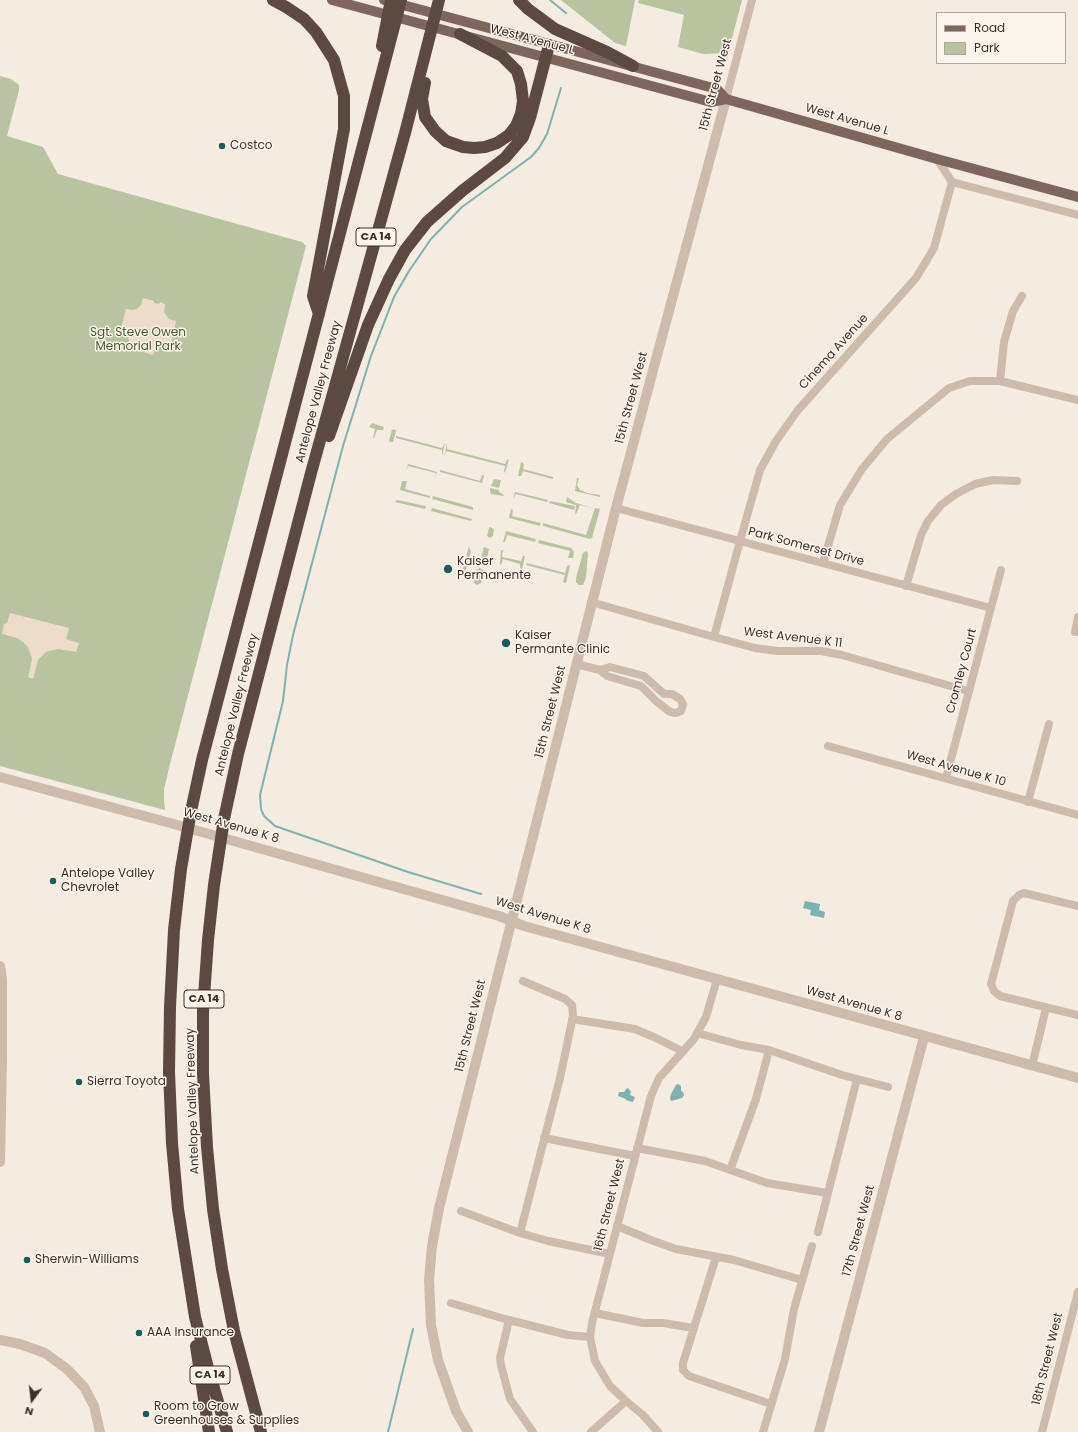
<!DOCTYPE html>
<style>
body{margin:0}
#map{position:relative;width:1078px;height:1432px;overflow:hidden;background:#f4ebe1;font-family:Poppins,sans-serif}
canvas{display:block}
.legend{position:absolute;left:936px;top:12px;width:130px;height:52px;box-sizing:border-box;background:#fbf5ee;border:1px solid #aea6a0;margin:0;padding:5px 7px;list-style:none;font-size:12px;color:#3b302b}
.legend li{display:flex;align-items:center;gap:8px;height:20px}
.legend b{width:20px;border:1px solid #aea6a0}
.north{position:absolute;left:12px;top:1380px;width:40px;height:40px;-webkit-text-stroke:3px #fbf5ee;paint-order:stroke;rotate:195deg;font-size:11px;font-weight:700;line-height:16px;text-align:center;color:#3b302b}
.north::after{content:'';display:block;margin:auto;width:14px;height:18px;background:#3b302b;clip-path:polygon(50% 0,100% 100%,50% 72%,0 100%)}
</style>
<div id="map">
<canvas width="1078" height="1432"></canvas>
<ul class="legend">
<li><b style="height:5px;background:#7d675c"></b>Road</li>
<li><b style="height:11px;background:#b8c4a0"></b>Park</li>
</ul>
<div class="north">N</div>
</div>
<script>
const context = document.querySelector('canvas').getContext('2d');
context.lineJoin = 'round';
function paint(path, color) { context.fillStyle = color; context.fill(path, 'evenodd'); }
const shape = rows => new Path2D(rows.map(r => 'M' + r).join(''));
function stroke(path, color, width, dash) { context.strokeStyle = color; context.lineWidth = width; context.lineCap = dash ? 'butt' : 'round'; context.setLineDash(dash || []); context.stroke(path); }
function label(font, color, halo, rows, align = 'center') {
  context.font = font + ' Poppins,sans-serif'; context.lineWidth = 3; context.setLineDash([]); context.textBaseline = 'middle'; context.strokeStyle = halo; context.fillStyle = color; for (const [text, x, y, turn = 0] of rows) {
    context.save(); context.translate(x, y); context.rotate((+turn || 0) * Math.PI / 180); context.textAlign = isNaN(turn) ? turn : align; if (halo) context.strokeText(text, 0, 0); context.fillText(text, 0, 0); context.restore();
  }
}
paint(shape([
 [561,0,635,0,626,46,615,43],
 [639,0,742,0,728,53,703,54,678,47,684,15,638,3],
 [0,76,11,79,19,85,19,90,7,136,43,147,58,174,302,242,306,246,170,764,164,789,164,801,165,810,0,766],
 [372,423,384,427,383,430,377,430,374,438,373,438,375,429,369,427],
 [395,429,396,431,393,442,390,442,389,440,392,430],
 [396,436,442,448,445,443,442,456,442,450,396,438],
 [447,443,447,449,505,464,507,460,509,459,505,473,504,471,505,466,446,451,444,457],
 [521,462,524,464,523,469,553,477,553,479,523,471,521,476,518,476],
 [408,464,437,472,435,479,436,473,408,466,406,471],
 [440,470,480,481,482,475,484,475,482,483,440,472],
 [577,478,579,478,577,485,580,490,587,493,600,495,600,497,575,491],
 [494,479,501,480,499,488,491,486],
 [402,481,407,481,405,489,430,496,430,498,400,490],
 [490,488,499,490,499,492,503,494,504,496,491,494,490,491],
 [515,492,548,500,547,502,516,494,513,500],
 [433,496,473,507,473,510,432,499],
 [567,497,576,503,593,508,580,505,577,512,575,515,576,505,566,502],
 [397,500,426,506,425,509,395,502],
 [550,501,575,506,574,510,549,503],
 [432,508,472,519,471,521,431,511],
 [595,508,600,509,592,538,590,539,543,526,543,523,586,535],
 [511,509,513,510,512,516,541,523,540,526,509,518],
 [490,527,494,529,493,536,490,538,487,536,489,528],
 [506,531,536,539,535,542,507,535,505,542,503,542],
 [539,540,571,548,574,552,573,558,568,558,570,551,538,543],
 [469,546,471,552,465,573,462,572],
 [484,547,489,549,486,562,485,563,481,559],
 [501,550,503,550,502,557,521,561,523,556,525,556,522,570,520,569,520,564,503,559,501,565,500,564],
 [586,551,588,553,586,578,583,585,579,585,576,582,576,578,583,553],
 [527,563,565,573,567,566,569,565,570,566,566,583,563,582,565,575,526,565],
 [480,568,483,570,484,575,481,583,477,585,474,583,473,580,476,570]
]), '#b8c4a0');
paint(shape([
 [143,298,154,301,154,303,159,304,160,302,165,304,164,312,166,315,169,319,176,321,171,345,159,346,155,349,153,355,129,348,130,343,128,337,126,334,120,332,126,309,133,310,137,309,141,305],
 [10,613,69,628,66,639,79,643,76,652,58,649,46,652,38,660,33,679,28,677,32,659,28,647,23,642,17,638,2,634,4,624,7,623]
]), '#ecdcc8');
paint(shape([
 [805,901,820,904,819,910,825,912,824,918,810,915,811,910,803,908],
 [678,1084,681,1086,681,1091,683,1092,684,1095,682,1098,671,1101,670,1098,671,1094,676,1085],
 [628,1088,631,1092,630,1095,635,1097,633,1102,626,1100,626,1099,618,1096,619,1092,624,1092,626,1089]
]), '#7fb0b2');
stroke(shape([
 [550,0,566,13],
 [481,894,408,872,275,826,264,816,261,809,260,795,283,701,287,665,293,635,343,446,371,356,394,297,409,271,431,239,462,207,531,157,539,148,547,134,561,88],
 [388,1432,413,1329]
]), '#7fb0b2', 2);
stroke(shape([
 [726,99,752,0],
 [937,159,952,182,1078,215],
 [1000,381,1004,342,1013,311,1022,296],
 [616,508,991,608],
 [823,563,840,505,862,469,887,439,949,388,970,381,1000,381,1078,400],
 [906,586,921,535,928,521,941,505,956,494,975,484,993,480,1017,481],
 [591,602,714,637,755,648,777,651,821,651,842,655,968,691],
 [1078,617,1075,632,1078,632],
 [714,637,740,541,760,470,776,441,798,410,916,278,934,248,952,182],
 [576,664,600,670,607,676,641,686,656,701,670,712,676,713,681,711,683,704,680,699,672,694,664,694,644,676,610,667,600,670],
 [828,746,1078,815],
 [946,778,1001,570],
 [1028,802,1049,724],
 [1078,906,1024,893,1019,895,1013,901,991,984,994,991,1000,996,1078,1015],
 [572,1019,635,1029,656,1038,682,1051],
 [697,1033,741,1045,769,1050,842,1075,888,1087],
 [1032,1066,1046,1008],
 [544,1138,635,1156],
 [637,1148,705,1161,767,1183,827,1193],
 [730,1170,756,1099,769,1050],
 [461,1211,520,1233,548,1241,610,1254],
 [617,1226,651,1240,676,1249,734,1260,802,1280],
 [818,1232,857,1079],
 [520,1233,560,1078,573,1016,572,1005,565,999,523,981],
 [716,1257,683,1363,683,1370,689,1376,771,1404],
 [451,1303,505,1319,568,1335,590,1337],
 [595,1313,643,1323,663,1323,693,1328],
 [509,1320,500,1358,501,1365,510,1399,533,1432],
 [591,1432,626,1401],
 [658,1432,643,1415,626,1401,610,1386,595,1361,590,1337,592,1323,651,1096,659,1078,694,1039,706,1017,717,979],
 [763,1432,785,1359,794,1309,812,1246],
 [1042,1432,1078,1292]
]), '#cdbbac', 8);
stroke(shape([
 [0,777,170,823,499,916,524,926,1078,1078],
 [0,966,2,979,2,1058,0,1162],
 [0,1340,20,1344,45,1353,67,1369,84,1387,94,1406,100,1432],
 [468,1432,456,1411,438,1360,431,1325,429,1280,432,1246,439,1208,616,508,726,99],
 [819,1432,924,1037]
]), '#cdbbac', 10);
stroke(shape([
 [332,0,711,102,726,99,937,159,1078,197],
 [384,0,717,89,726,99]
]), '#7d675c', 10);
stroke(shape([
 [273,0,286,7,304,19,316,32,334,60,344,96,344,129,313,296,319,314],
 [519,0,528,9,555,29,607,52,633,66],
 [382,46,391,0],
 [425,83,422,99,425,117,435,131,446,141,463,147,474,148,485,147,497,143,509,135,516,126,521,114,523,101,521,84,517,71,502,56,460,34],
 [329,436,368,325,389,279,405,250,427,222,462,191,505,158,523,137,530,118,549,45],
 [196,1346,209,1432],
 [227,1432,208,1368,195,1317,178,1209,172,1143,169,1072,170,1007,174,930,181,869,191,811,202,760,401,0],
 [261,1432,234,1331,222,1269,213,1209,207,1147,203,1074,203,1011,208,940,214,885,224,819,238,754,311,473,405,133,439,0]
]), '#5c4a42', 12);
for (const [x, y, r, color] of [
 [222,146,4,"#1f5a5e"],
 [448,569,5,"#1f5a5e"],
 [506,643,5,"#1f5a5e"],
 [53,881,4,"#1f5a5e"],
 [79,1082,4,"#1f5a5e"],
 [27,1260,4,"#1f5a5e"],
 [139,1333,4,"#1f5a5e"],
 [146,1414,4,"#1f5a5e"]
]) { const dot = new Path2D(); dot.arc(x, y, r, 0, 2 * Math.PI); context.fillStyle = color; context.fill(dot); stroke(dot, '#fbf5ee', 1.5); }
for (const [x, y, w] of [
 [376,237,40],
 [204,999,40],
 [210,1375,40]
]) { const box = new Path2D(); box.roundRect(x - w / 2, y - 9, w, 18, 3); context.fillStyle = '#fbf5ee'; context.fill(box); stroke(box, '#3b302b', 1); }
label('bold 11px', '#3b302b', null, [
 ["CA 14",376,237],
 ["CA 14",204,999],
 ["CA 14",210,1375]
]);
label('12px', '#3b302b', '#fbf5ee', [
 ["West Avenue L",532,40,15],
 ["15th Street West",716,85,-75],
 ["West Avenue L",847,120,16],
 ["Cinema Avenue",834,352,-48],
 ["Antelope Valley Freeway",319,392,-75],
 ["15th Street West",632,398,-75],
 ["Park Somerset Drive",806,547,15],
 ["West Avenue K 11",793,638,7],
 ["Cromley Court",962,671,-75],
 ["Antelope Valley Freeway",237,705,-76],
 ["15th Street West",551,712,-76],
 ["West Avenue K 10",956,769,16],
 ["West Avenue K 8",231,826,16],
 ["West Avenue K 8",543,916,17],
 ["West Avenue K 8",854,1004,16],
 ["15th Street West",471,1026,-76],
 ["Antelope Valley Freeway",193,1101,-92],
 ["16th Street West",610,1205,-76],
 ["17th Street West",859,1231,-75],
 ["18th Street West",1048,1359,-76]
]);
label('12px', '#3b302b', '#fbf5ee', [
 ["Costco",230,146],
 ["Kaiser",457,562],
 ["Permanente",457,576],
 ["Kaiser",515,636],
 ["Permante Clinic",515,650],
 ["Antelope Valley",61,874],
 ["Chevrolet",61,888],
 ["Sierra Toyota",87,1082],
 ["Sherwin-Williams",35,1260],
 ["AAA Insurance",147,1333],
 ["Room to Grow",154,1407],
 ["Greenhouses & Supplies",154,1421]
], 'left');
label('12px', '#4a5a2e', '#fbf5ee', [
 ["Sgt. Steve Owen",138,333],
 ["Memorial Park",138,347]
]);
</script>
